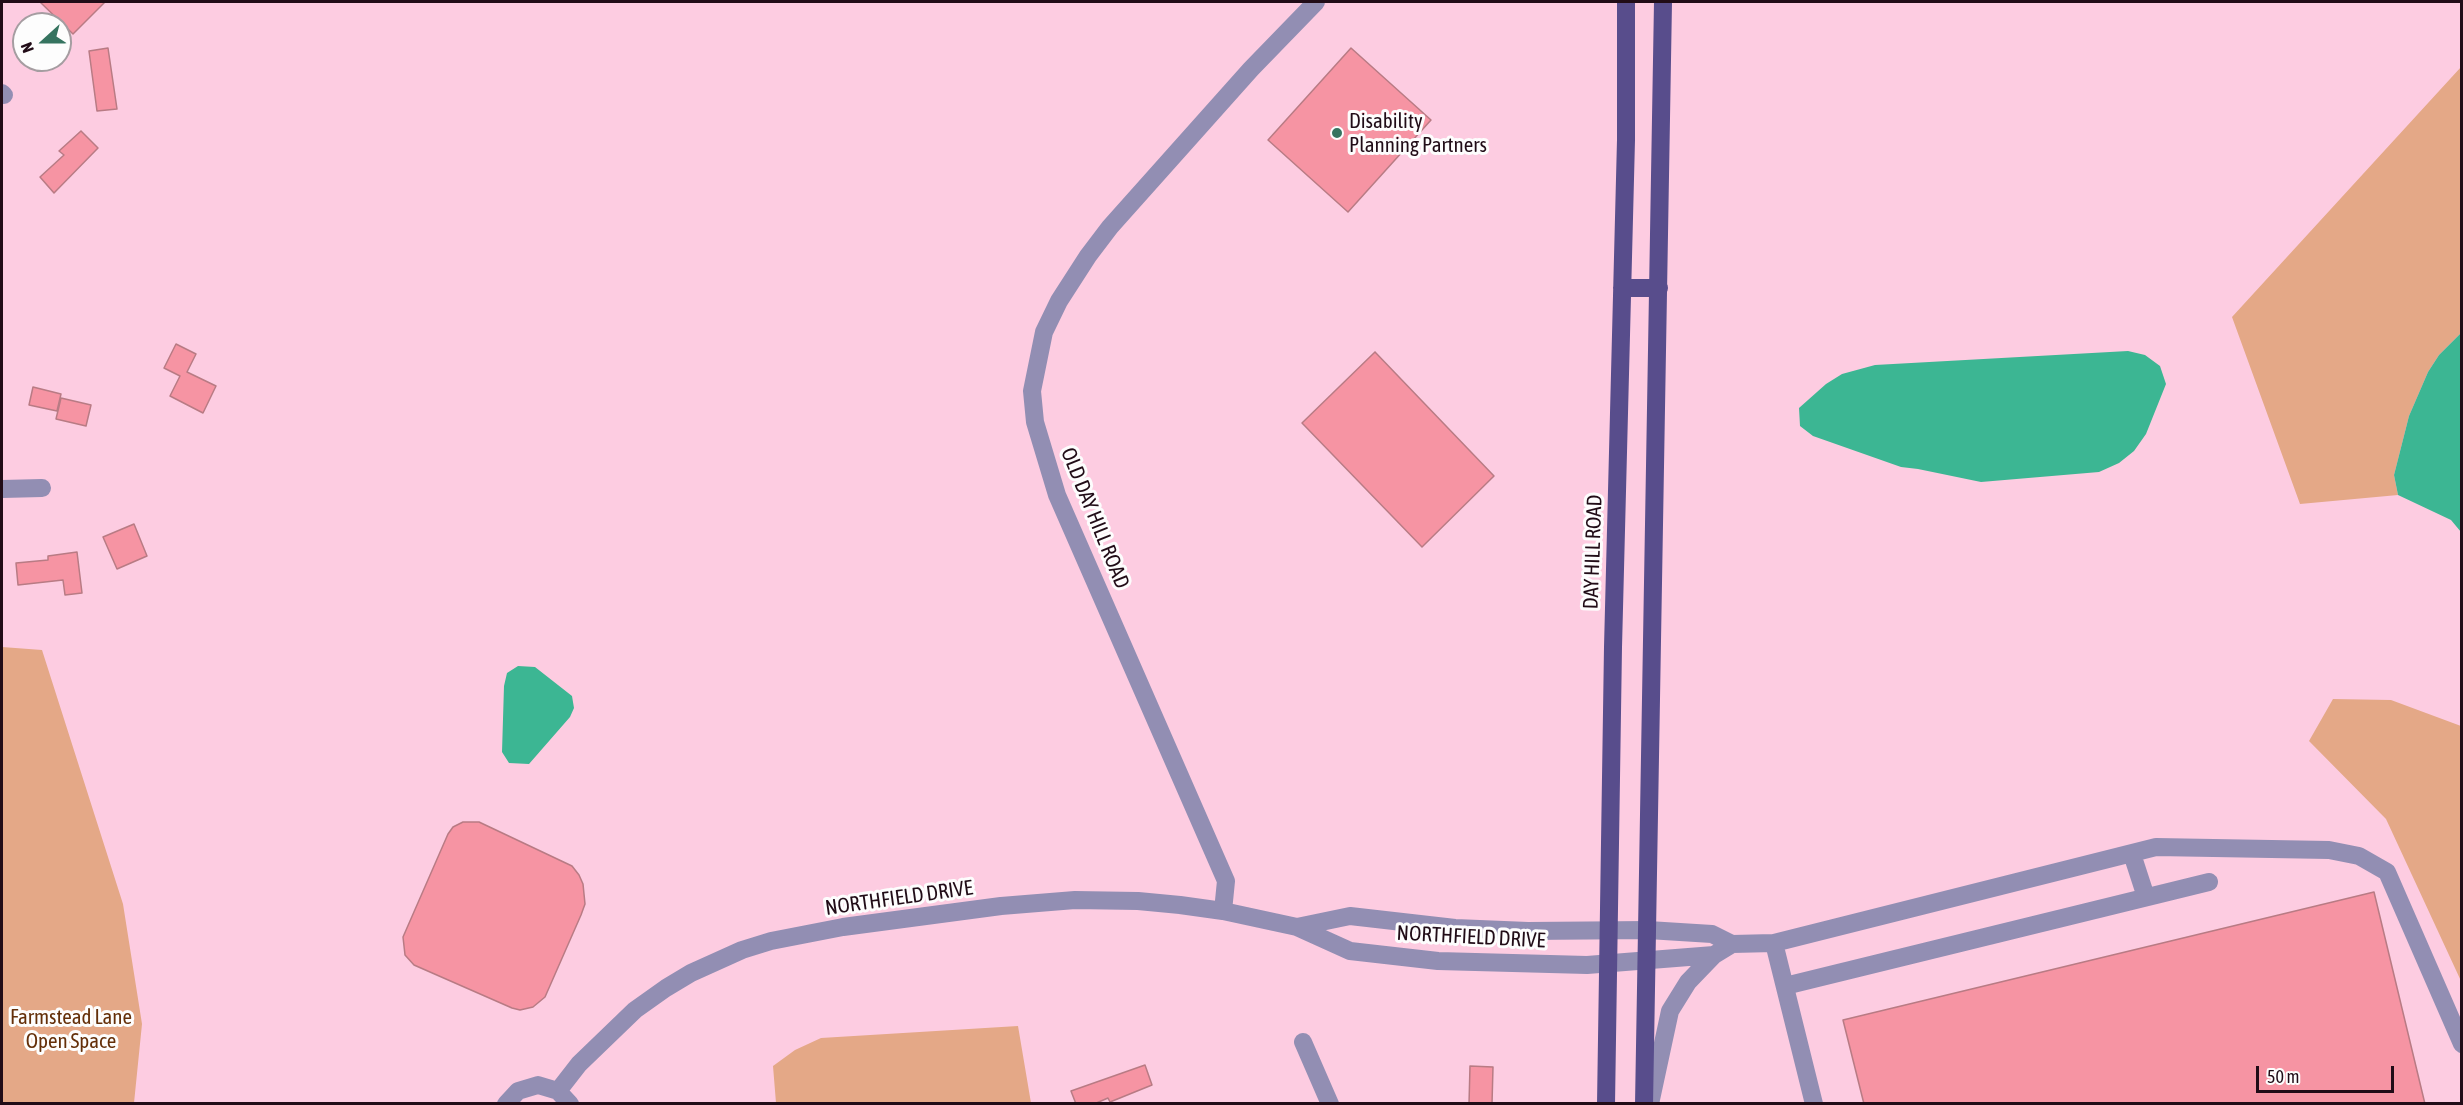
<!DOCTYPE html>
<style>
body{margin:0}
#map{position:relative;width:2463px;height:1105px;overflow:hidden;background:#fdcce1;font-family:"Asap Condensed",sans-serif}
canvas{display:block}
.frame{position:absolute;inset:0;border:3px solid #210c17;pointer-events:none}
.north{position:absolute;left:12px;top:12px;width:60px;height:60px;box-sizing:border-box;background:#fdfdfd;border:2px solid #a59da1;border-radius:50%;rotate:249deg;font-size:16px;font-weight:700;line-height:24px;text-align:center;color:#210c17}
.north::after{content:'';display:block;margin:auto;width:21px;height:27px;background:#367460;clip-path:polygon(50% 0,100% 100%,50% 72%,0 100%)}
.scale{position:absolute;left:2256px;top:1066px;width:138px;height:27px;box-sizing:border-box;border:3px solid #210c17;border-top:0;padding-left:8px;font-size:18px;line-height:21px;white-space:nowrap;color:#210c17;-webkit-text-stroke:4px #fdfdfd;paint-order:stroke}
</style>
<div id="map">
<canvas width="2463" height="1105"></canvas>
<div class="frame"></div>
<div class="north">N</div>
<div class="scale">50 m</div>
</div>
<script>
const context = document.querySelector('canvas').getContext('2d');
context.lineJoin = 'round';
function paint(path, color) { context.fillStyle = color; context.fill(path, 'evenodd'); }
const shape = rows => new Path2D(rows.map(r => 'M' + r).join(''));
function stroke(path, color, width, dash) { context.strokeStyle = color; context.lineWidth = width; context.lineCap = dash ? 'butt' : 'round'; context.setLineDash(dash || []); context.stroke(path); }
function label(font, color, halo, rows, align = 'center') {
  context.font = font + ' "Asap Condensed",sans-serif'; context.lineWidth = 6; context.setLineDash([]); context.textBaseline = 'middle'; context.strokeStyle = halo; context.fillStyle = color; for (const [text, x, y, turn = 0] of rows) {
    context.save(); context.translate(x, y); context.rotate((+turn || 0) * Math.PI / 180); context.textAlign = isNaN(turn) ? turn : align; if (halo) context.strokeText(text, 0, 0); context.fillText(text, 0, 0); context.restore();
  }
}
paint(shape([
 [2461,67,2461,333,2439,355,2428,372,2409,416,2394,475,2398,495,2300,504,2232,317],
 [2,647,42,650,123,904,142,1024,134,1103,2,1103],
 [2333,699,2391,700,2461,726,2461,981,2386,819,2309,741],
 [1018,1026,1031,1103,776,1103,773,1066,795,1050,821,1038]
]), '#e4a887');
paint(shape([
 [2461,333,2461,532,2451,520,2398,495,2394,475,2409,416,2428,372,2439,355],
 [2128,351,2145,355,2160,366,2166,384,2146,434,2134,451,2119,463,2099,472,1981,482,1918,469,1901,467,1813,436,1800,426,1799,408,1826,384,1842,374,1875,365],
 [518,666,535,667,572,696,574,708,570,717,529,764,509,763,502,752,504,686,507,673]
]), '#3cb693');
const building = shape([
 [40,2,105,2,73,34,40,2],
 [108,48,117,109,97,111,89,51,108,48],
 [1351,48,1431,120,1348,212,1268,140,1351,48],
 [81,131,98,148,54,193,40,177,64,155,59,151,81,131],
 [176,344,196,354,187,372,216,386,203,413,170,396,180,376,164,368,176,344],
 [1375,352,1494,476,1422,547,1302,423,1375,352],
 [33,387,61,394,57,411,29,405,33,387],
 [61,398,91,405,86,426,56,419,61,398],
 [134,524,147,556,117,569,103,537,134,524],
 [77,552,82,593,65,595,63,580,18,585,16,563,48,560,48,556,77,552],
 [463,822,479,822,572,866,579,875,583,884,585,904,581,915,545,997,533,1007,520,1010,512,1008,414,965,405,955,403,937,448,834,453,827,463,822],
 [2374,892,2425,1104,1864,1104,1843,1020,2374,892],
 [1145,1065,1152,1085,1110,1102,1108,1098,1094,1104,1076,1104,1071,1091,1145,1065],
 [1470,1066,1493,1067,1492,1104,1469,1104,1470,1066]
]);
paint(building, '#f694a3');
stroke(building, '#b87b84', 1.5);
stroke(shape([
 [2,93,4,95],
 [2,489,42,488],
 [2132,854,2146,897],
 [1223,911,1226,881,1057,495,1035,422,1032,391,1044,332,1059,301,1088,256,1110,227,1251,69,1316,2],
 [1774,943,1814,1104],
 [1732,944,1774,943,2156,847,2329,850,2359,856,2387,872,2462,1044],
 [1785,986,2209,882],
 [1303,1042,1330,1104],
 [558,1091,579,1064,635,1010,666,988,691,973,742,950,771,941,843,927,1001,906,1075,900,1138,901,1180,905,1223,911,1297,927,1350,951,1438,961,1587,965,1714,955,1732,944,1712,934,1648,930,1528,931,1455,928,1350,916,1297,927],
 [506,1104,518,1091,538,1085,558,1091,570,1104],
 [1650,1104,1670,1011,1688,982,1714,955]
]), '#928eb3', 18);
stroke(shape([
 [1622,288,1659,288],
 [1606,1104,1613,647,1626,140,1626,2],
 [1644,1104,1663,2]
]), '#584d8c', 18);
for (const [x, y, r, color] of [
 [1337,133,6,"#367460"]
]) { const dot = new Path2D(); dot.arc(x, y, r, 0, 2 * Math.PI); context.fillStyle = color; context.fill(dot); stroke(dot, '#fdfdfd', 2); }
label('21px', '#210c17', '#fdfdfd', [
 ["Disability",1349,121],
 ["Planning Partners",1349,145]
], 'left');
label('21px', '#210c17', '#fdfdfd', [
 ["OLD DAY HILL ROAD",1095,518,68],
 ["DAY HILL ROAD",1593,552,-88],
 ["NORTHFIELD DRIVE",899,898,-8],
 ["NORTHFIELD DRIVE",1471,937,3]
]);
label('21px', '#642f09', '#fdfdfd', [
 ["Farmstead Lane",71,1017],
 ["Open Space",71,1041]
]);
</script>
